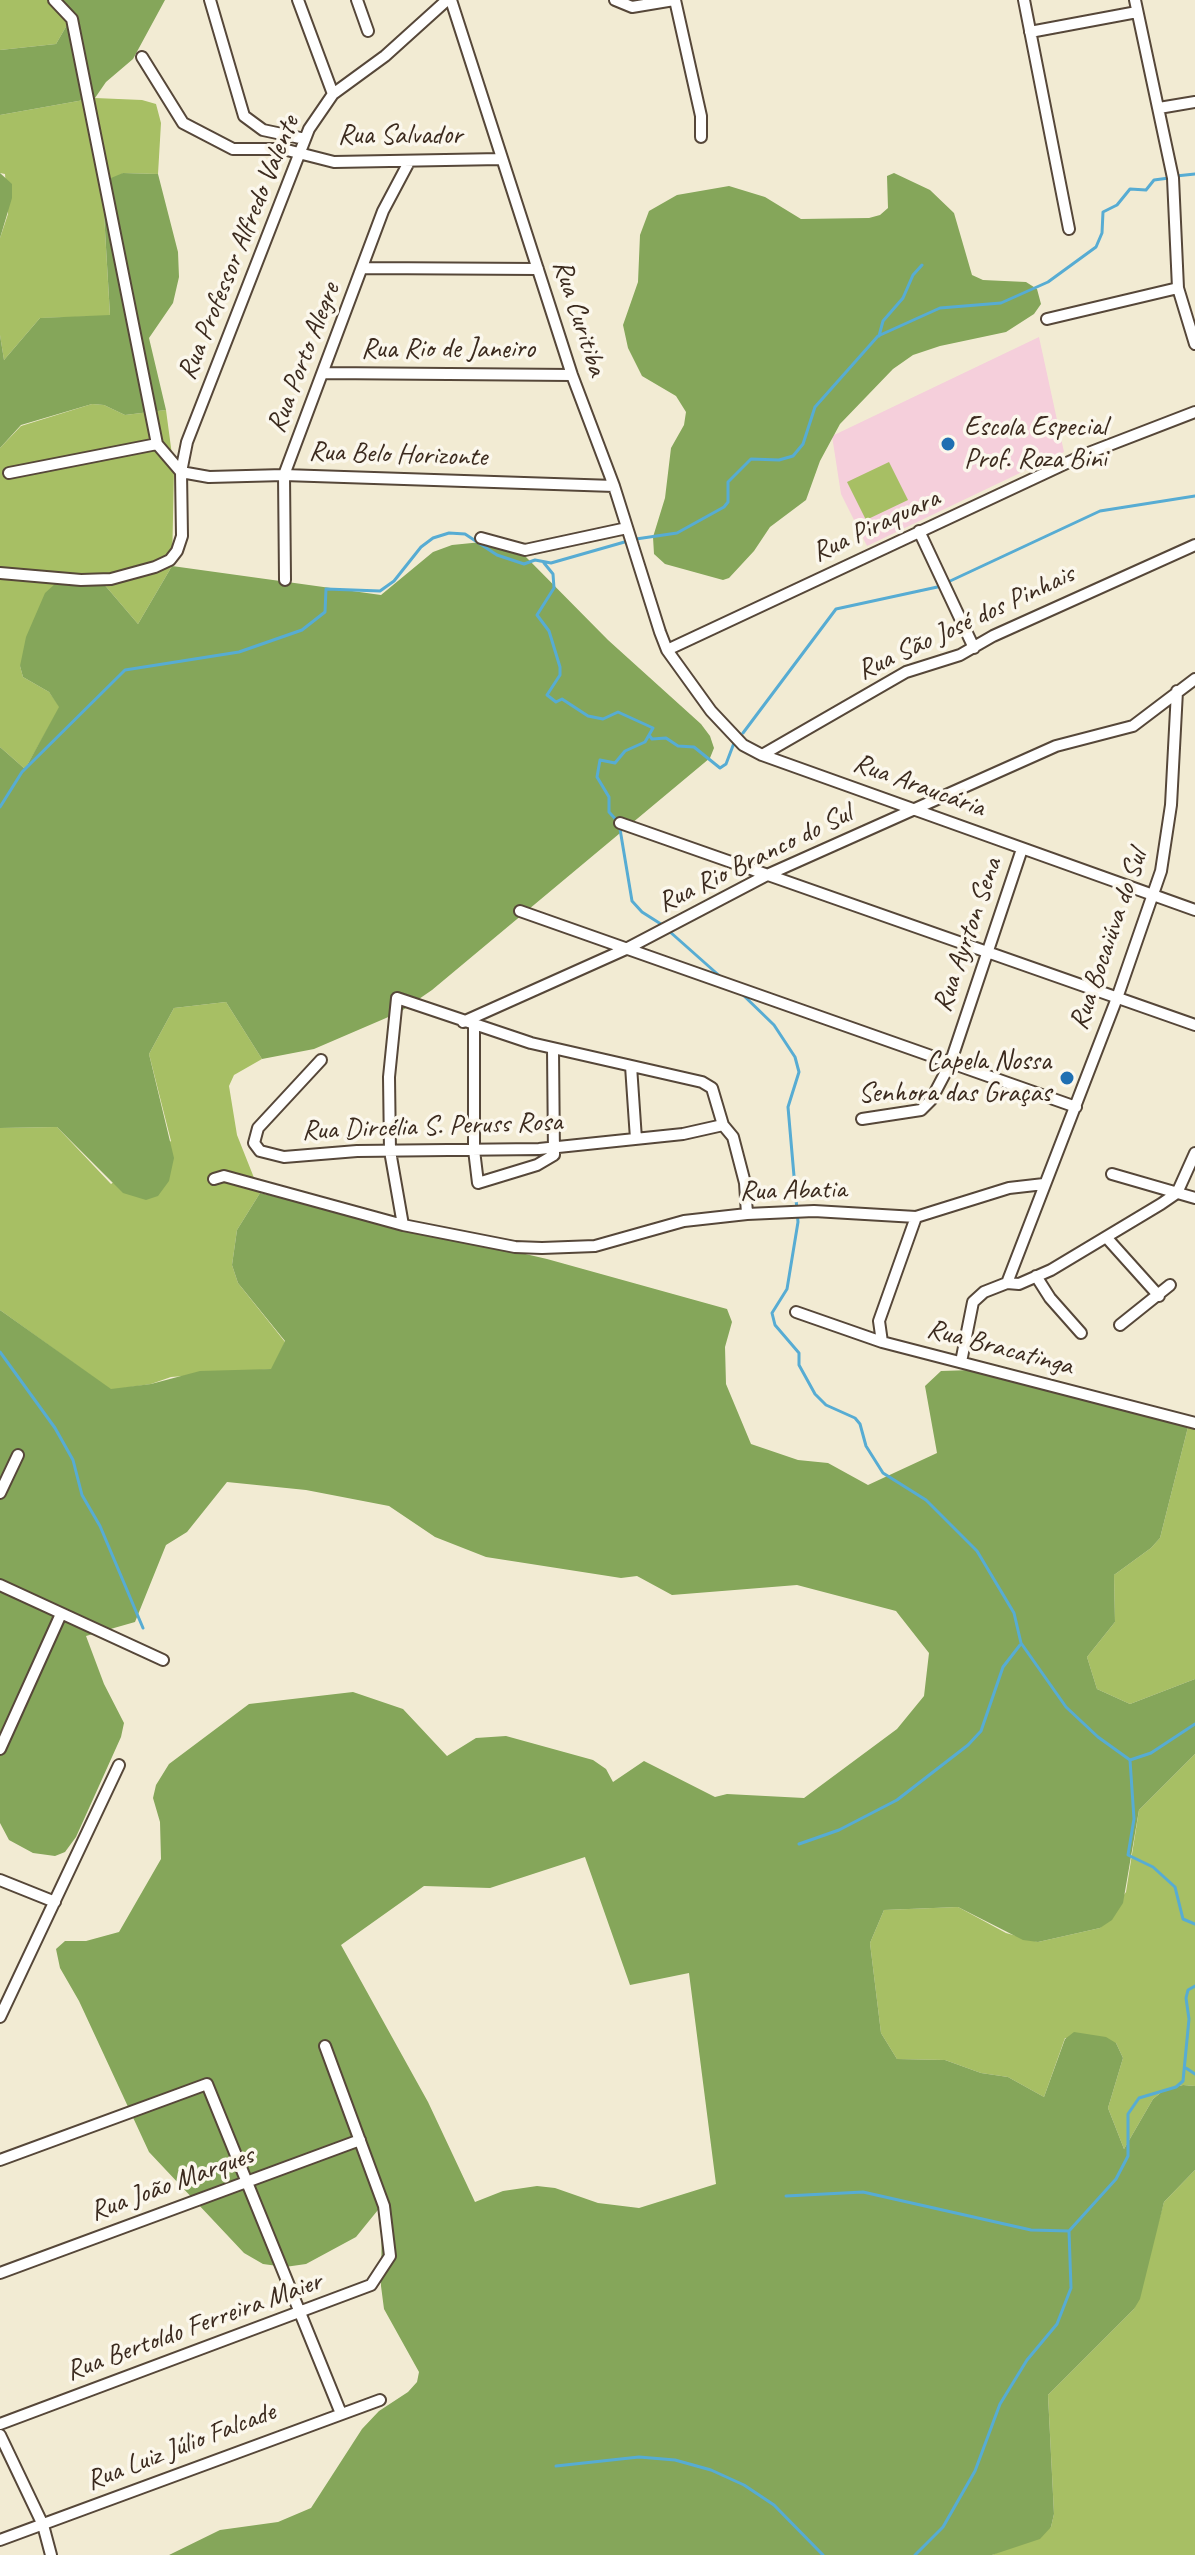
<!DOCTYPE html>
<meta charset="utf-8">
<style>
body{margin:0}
canvas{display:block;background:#f2ebd3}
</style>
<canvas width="1195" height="2555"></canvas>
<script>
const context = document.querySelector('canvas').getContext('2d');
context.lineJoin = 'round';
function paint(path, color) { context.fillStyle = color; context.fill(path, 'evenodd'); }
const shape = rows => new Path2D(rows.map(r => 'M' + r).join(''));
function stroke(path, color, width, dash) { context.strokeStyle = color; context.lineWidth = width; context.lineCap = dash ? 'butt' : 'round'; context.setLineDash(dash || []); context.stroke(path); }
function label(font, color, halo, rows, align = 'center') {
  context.font = font + ' Caveat,sans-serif'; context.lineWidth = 7; context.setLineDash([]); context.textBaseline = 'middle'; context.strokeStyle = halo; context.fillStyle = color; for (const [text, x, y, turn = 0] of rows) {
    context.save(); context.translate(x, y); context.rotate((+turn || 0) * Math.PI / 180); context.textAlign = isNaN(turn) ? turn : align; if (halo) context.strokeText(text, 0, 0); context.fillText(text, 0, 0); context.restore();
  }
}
paint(shape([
 [1039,337,1064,452,867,546,841,494,832,436]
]), '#f5cfdb');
paint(shape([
 [0,0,58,0,67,25,56,44,0,50],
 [95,98,142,100,156,104,161,123,158,174,123,173,103,196,110,316,40,318,4,360,0,335,0,238,8,214,5,174,0,173,0,115],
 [92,404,104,405,125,415,166,410,174,470,172,566,138,624,103,583,20,666,23,677,49,692,60,707,25,769,0,747,0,448,21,426],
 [889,462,908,500,866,520,847,482],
 [226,1002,262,1059,234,1075,229,1086,237,1135,260,1193,237,1230,232,1265,238,1283,285,1342,272,1369,171,1377,151,1384,111,1390,0,1310,0,1128,57,1127,111,1184,171,1141,149,1054,174,1008],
 [1188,1427,1195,1429,1195,1679,1130,1704,1097,1689,1087,1657,1115,1622,1114,1575,1151,1548,1160,1538],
 [1195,1754,1195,2086,1183,2085,1164,2090,1153,2099,1124,2149,1108,2108,1123,2058,1116,2043,1065,2038,1044,2097,1008,2077,981,2073,945,2060,897,2059,881,2033,870,1943,884,1910,958,1907,1006,1933,1038,1942,1100,1928,1126,1892,1139,1810],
 [1195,2170,1195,2555,992,2555,1051,2527,1054,2514,1048,2395,1134,2309,1164,2202]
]), '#a7bf64');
paint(shape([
 [58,0,165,0,133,59,106,82,95,98,0,115,0,50,56,44,67,25],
 [0,173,12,184,12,198,0,238],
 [123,173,158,174,178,252,179,277,173,303,149,338,166,410,125,415,104,405,92,404,21,425,0,448,0,335,4,360,40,318,110,315,103,196,111,178],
 [894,173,930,190,954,213,972,275,983,280,1026,282,1037,289,1041,304,1034,314,1006,332,940,346,913,355,893,369,840,424,820,461,806,500,770,527,754,551,729,578,723,580,665,564,654,554,653,537,665,498,671,448,684,425,686,412,676,396,642,376,628,348,623,325,638,282,640,235,649,211,677,195,729,186,765,197,801,219,869,218,880,215,888,208,887,176],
 [482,542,513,547,525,556,608,640,701,724,710,736,714,748,710,758,432,990,400,1012,314,1049,262,1059,226,1002,174,1008,149,1054,174,1158,169,1181,158,1196,146,1200,123,1193,57,1127,0,1128,0,747,25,769,59,707,49,692,23,677,20,666,26,637,45,593,56,583,103,583,138,624,172,566,381,595,433,552,452,545],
 [260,1193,547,1259,727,1309,732,1322,725,1347,726,1384,751,1444,798,1460,828,1463,868,1485,937,1453,925,1386,941,1371,972,1370,1188,1427,1160,1538,1151,1548,1114,1575,1115,1622,1087,1657,1097,1689,1130,1704,1195,1679,1195,1754,1139,1810,1123,1903,1112,1920,1100,1928,1038,1942,1023,1940,958,1907,884,1910,870,1943,881,2033,897,2059,945,2060,981,2073,1008,2077,1044,2097,1065,2039,1074,2032,1106,2037,1116,2043,1123,2058,1108,2108,1124,2149,1153,2099,1164,2090,1183,2085,1195,2086,1195,2170,1164,2202,1140,2299,1134,2309,1048,2395,1054,2514,1051,2527,1040,2539,992,2555,169,2555,220,2530,278,2522,311,2508,362,2429,379,2411,408,2392,417,2382,419,2372,384,2309,381,2286,382,2205,356,2237,306,2264,285,2267,263,2264,244,2253,149,2152,79,2001,60,1968,56,1949,65,1941,86,1941,119,1932,161,1859,160,1822,153,1798,156,1785,169,1764,249,1704,353,1692,403,1709,447,1756,476,1738,506,1736,593,1760,606,1769,613,1782,644,1761,715,1797,727,1794,804,1798,897,1729,924,1696,929,1653,896,1611,797,1585,672,1595,637,1576,621,1578,486,1557,435,1537,389,1506,306,1490,227,1482,187,1532,166,1545,135,1622,86,1636,104,1684,124,1723,121,1737,76,1837,65,1852,55,1856,33,1853,9,1840,0,1823,0,1310,111,1389,151,1384,200,1371,271,1369,285,1341,238,1283,232,1265,237,1230],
 [585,1857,630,1985,689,1973,716,2184,639,2208,598,2203,555,2188,537,2186,503,2191,475,2202,428,2102,341,1945,424,1886,490,1888]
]), '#85a65a');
stroke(shape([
 [1176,176,1195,174],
 [879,336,883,321,903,298,913,275,922,265],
 [636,539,677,533,724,507,728,502,728,482,751,459,779,460,793,456,803,444,815,407,878,336,940,308,1001,303,1048,282,1096,247,1102,233,1103,212,1117,205,1130,189,1146,190,1154,180,1169,178],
 [544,563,553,574,554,588,537,615,549,631,560,667,560,675,547,695,556,702,562,699,588,716,603,719,618,712,653,728,645,742,625,751,615,763,600,760,597,777,609,797,609,812,619,823,632,901,642,912,664,926],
 [948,582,1100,511,1195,496],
 [743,733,836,609,942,586],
 [649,735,652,739,666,738,678,746,694,747,720,768,726,764,734,743],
 [0,807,22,772,125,670,239,652,302,630,325,612,326,589,380,591,394,581,421,547,433,538,449,533,465,534,497,555,524,564,535,560,551,563,628,541],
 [669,931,723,979],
 [739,991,774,1025,795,1057,799,1072,788,1107,798,1222,787,1289,772,1313,775,1325,799,1353,799,1365,815,1394,826,1405,855,1418,860,1424,866,1446,883,1473,926,1500,977,1551,1014,1613,1021,1643,1066,1707,1098,1737,1130,1760,1134,1819,1128,1855,1153,1867,1175,1887,1183,1919,1195,1924],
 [0,1352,55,1428,73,1460,82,1495,100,1526,143,1628],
 [1130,1760,1151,1753,1195,1724],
 [799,1844,839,1830,897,1800,968,1745,981,1731,1003,1667,1020,1645],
 [1186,2068,1195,2074],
 [786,2196,863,2192,1031,2230,1069,2231],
 [556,2466,639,2457,675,2460,711,2470,744,2485,774,2505,823,2555],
 [915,2555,943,2527,975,2471,1000,2404,1027,2360,1057,2324,1071,2288,1069,2231,1116,2179,1128,2156,1128,2114,1139,2098,1176,2087,1183,2081,1189,2019,1186,1998,1188,1990,1195,1986]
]), '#57acd3', 3);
const minor = shape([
 [54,0,72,19,157,444],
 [210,0,244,116,263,130,305,139],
 [298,0,333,94],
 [357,0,368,31],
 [451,0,572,375,614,486,660,632,667,650,711,711,743,745,762,755,1195,910],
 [615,0,632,7,674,0],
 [675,0,701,116,701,137],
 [1024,0,1069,229],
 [1135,0,1173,178,1178,288,1195,344],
 [1030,32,1137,12],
 [142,57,183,123,233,149,283,149,334,162,501,159],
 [1159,108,1195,102],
 [364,268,538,269],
 [1047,319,1178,288],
 [325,373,572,375],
 [181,472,209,477,284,475,614,486],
 [9,473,157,444,181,472],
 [919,531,974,648],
 [481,538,525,550,627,528],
 [0,573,81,580,111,579,155,567,170,560,177,551,182,536,181,472,187,442,309,129,333,94,385,56,447,0],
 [285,580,284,475,383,211,409,162],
 [667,650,1086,454,1195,412],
 [762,755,906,672,960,655,993,636,1195,545],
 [620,823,1195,1025],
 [520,911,1076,1107],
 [463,1022,626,949,767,875,1056,746,1133,726,1195,679],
 [474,1026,474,1150,478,1183,537,1165,554,1155,553,1049],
 [321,1060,258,1128,254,1143,260,1151,284,1157,357,1151,539,1149,683,1134,723,1125],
 [631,1066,636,1139],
 [862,1119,921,1110,931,1100,950,1064,1022,849],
 [1112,1174,1195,1198],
 [214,1179,224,1176,403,1225,515,1247,542,1248,595,1246,684,1221,747,1214,814,1211,916,1217,1009,1188,1044,1184],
 [403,1225,390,1151,389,1077,397,998,531,1043,702,1082,712,1088,723,1125,733,1137,745,1183,747,1214],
 [1106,1237,1159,1296],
 [1036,1276,1050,1298,1081,1333],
 [1007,1283,1117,998,1161,871,1171,805,1177,691],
 [796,1312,882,1342,1195,1423],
 [1120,1325,1170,1285],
 [882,1342,879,1321,916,1217],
 [961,1362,973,1302,984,1292,1007,1283,1019,1284,1051,1270,1161,1204,1177,1193,1195,1153],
 [0,1493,18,1455],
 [0,1585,163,1660],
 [0,1749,61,1614],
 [0,1880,55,1902],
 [0,2017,119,1765],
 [0,2160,207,2084,340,2411],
 [0,2273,360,2140],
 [0,2424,371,2285,390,2256,384,2206,325,2046],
 [0,2435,43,2525,51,2555],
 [0,2540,380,2400]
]);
stroke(minor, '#564739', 14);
stroke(minor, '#fff', 10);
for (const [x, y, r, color] of [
 [948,444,8,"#1f6fb2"],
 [1067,1078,8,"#1f6fb2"]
]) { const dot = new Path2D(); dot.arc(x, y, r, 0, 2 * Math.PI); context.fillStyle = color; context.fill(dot); stroke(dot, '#fbf7ec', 3); }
label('28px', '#3b2a1e', '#fbf7ec', [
 ["Rua Salvador",400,136],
 ["Rua Professor Alfredo Valente",239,248,-68],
 ["Rua Curitiba",579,318,72],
 ["Rua Rio de Janeiro",448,350],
 ["Rua Porto Alegre",304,358,-69],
 ["Rua Belo Horizonte",398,455,2],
 ["Rua Piraquara",876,526,-25],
 ["Rua São José dos Pinhais",966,623,-25],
 ["Rua Araucária",919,786,20],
 ["Rua Rio Branco do Sul",755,859,-26],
 ["Rua Ayrton Sena",968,935,-71],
 ["Rua Bocaiúva do Sul",1109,940,-71],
 ["Rua Dircélia S. Peruss Rosa",432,1127,-2],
 ["Rua Abatia",793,1191,-1],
 ["Rua Bracatinga",1000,1348,15],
 ["Rua João Marques",172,2184,-20],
 ["Rua Bertoldo Ferreira Maier",194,2327,-20],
 ["Rua Luiz Júlio Falcade",181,2447,-21]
]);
label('28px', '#3b2a1e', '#fbf7ec', [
 ["Escola Especial",964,428],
 ["Prof. Roza Bini",964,460],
 ["Capela Nossa",1051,1062,"right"],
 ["Senhora das Graças",1051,1094,"right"]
], 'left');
</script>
